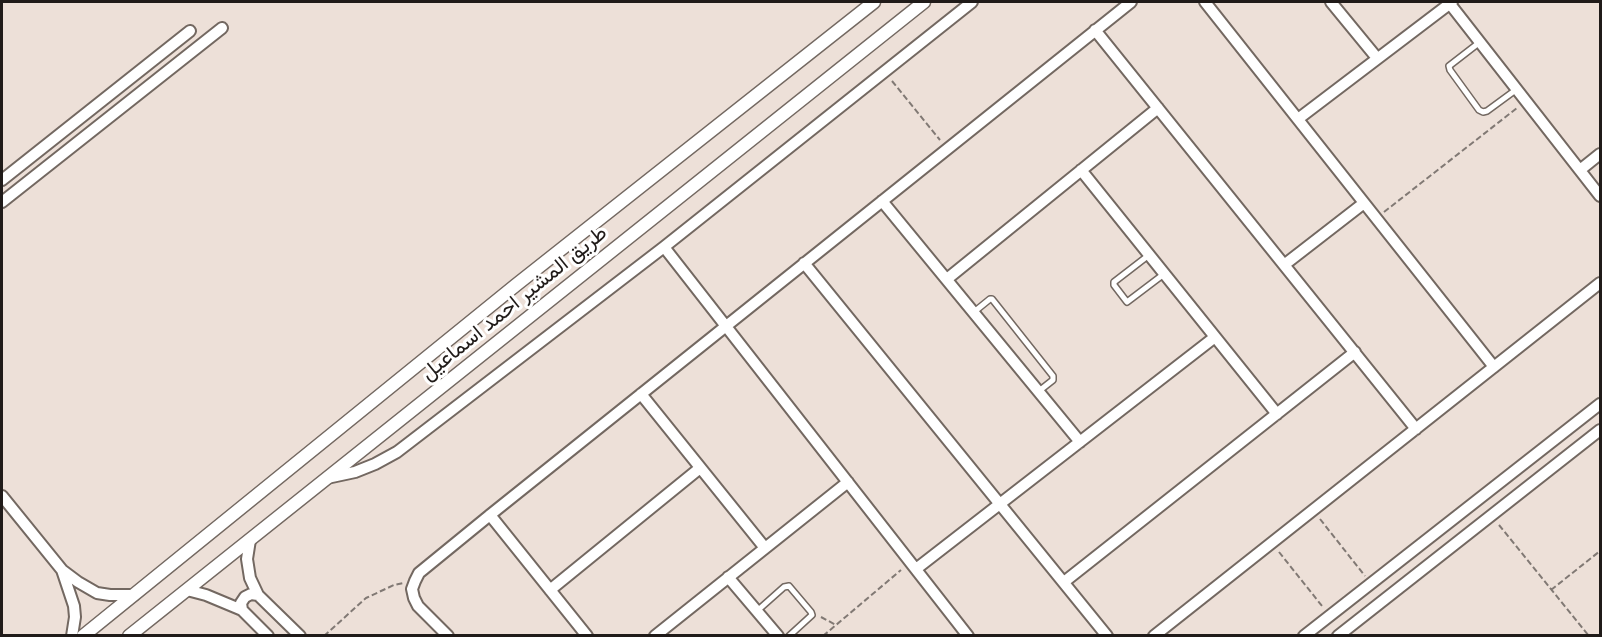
<!DOCTYPE html>
<meta charset="utf-8">
<style>
body{margin:0}
#map{position:relative;width:1602px;height:637px;overflow:hidden;background:#ede0d8;font-family:Raleway,sans-serif}
canvas{display:block}
.frame{position:absolute;inset:0;border:3px solid #201b19;pointer-events:none}
</style>
<div id="map">
<canvas width="1602" height="637"></canvas>
<div class="frame"></div>
</div>
<script>
const context = document.querySelector('canvas').getContext('2d');
context.lineJoin = 'round';
const shape = rows => new Path2D(rows.map(r => 'M' + r).join(''));
function stroke(path, color, width, dash) { context.strokeStyle = color; context.lineWidth = width; context.lineCap = dash ? 'butt' : 'round'; context.setLineDash(dash || []); context.stroke(path); }
function label(font, color, halo, rows, align = 'center') {
  context.font = font + ' Raleway,Vazirmatn,sans-serif'; context.lineWidth = 6; context.setLineDash([]); context.textBaseline = 'middle'; context.strokeStyle = halo; context.fillStyle = color; for (const [text, x, y, turn = 0] of rows) {
    context.save(); context.translate(x, y); context.rotate((+turn || 0) * Math.PI / 180); context.textAlign = isNaN(turn) ? turn : align; if (halo) context.strokeText(text, 0, 0); context.fillText(text, 0, 0); context.restore();
  }
}
const service = shape([
 [1480,42,1449,66,1450,70,1479,110,1483,112,1487,111,1517,89],
 [1149,255,1114,282,1114,285,1127,302,1164,274],
 [974,312,990,299,992,299,1053,376,1053,380,1039,391],
 [757,611,784,587,789,586,811,612,812,615,789,636]
]);
const minor = shape([
 [1205,2,1494,367],
 [1331,2,1377,58],
 [1450,4,1600,196],
 [1095,30,1416,429],
 [1298,119,1452,2],
 [1081,170,1277,414],
 [1580,170,1600,154],
 [2,180,190,31],
 [882,201,1080,442],
 [2,202,222,28],
 [664,247,968,636],
 [804,263,1107,636],
 [1284,265,1364,203],
 [947,279,1158,108],
 [641,394,765,548],
 [327,478,355,472,375,464,397,452,664,247,972,2],
 [2,496,62,570,78,582,97,593,110,595,134,595],
 [490,515,587,636],
 [250,540,247,559,250,578,258,595,300,636],
 [916,569,1215,337],
 [62,570,74,606,75,617,72,636],
 [728,577,778,636],
 [1064,582,1355,352],
 [187,590,206,595,242,610,268,636],
 [550,590,700,468],
 [242,610,241,603,245,597,251,594,258,595],
 [448,636,418,606,414,598,412,589,415,581,419,573,490,515,1131,2],
 [655,636,848,482],
 [1154,636,1600,283],
 [1304,636,1600,404],
 [1338,636,1600,430]
]);
const tertiary = shape([
 [83,636,516,285,874,2],
 [129,636,924,2]
]);
stroke(service, '#736861', 8);
stroke(minor, '#736861', 14);
stroke(tertiary, '#736861', 15);
stroke(shape([
 [892,81,940,140],
 [1384,212,1517,108],
 [1320,519,1365,576],
 [1499,525,1589,636],
 [1279,552,1322,606],
 [1551,590,1600,551],
 [821,617,836,625],
 [324,636,366,598,394,585,403,583],
 [823,636,901,570]
]), '#817974', 2, [6, 3]);
stroke(service, '#fff', 5);
stroke(minor, '#fff', 10);
stroke(tertiary, '#fff', 12);
label('21px', '#201b19', '#fff', [
 ["طريق المشير احمد اسماعيل",514,303,-39]
]);
</script>
